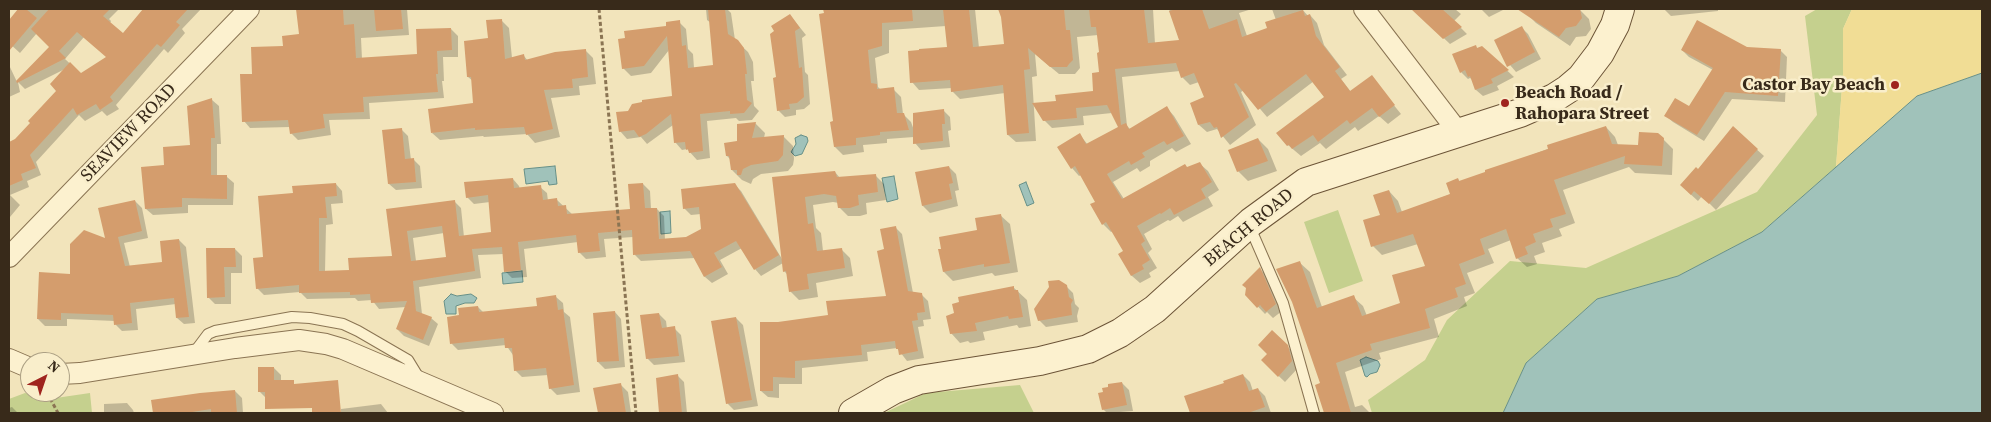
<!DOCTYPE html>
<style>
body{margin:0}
#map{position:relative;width:1991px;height:422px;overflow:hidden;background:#f2e4bb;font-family:"Source Serif 4",serif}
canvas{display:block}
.frame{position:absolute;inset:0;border:10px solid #382a1a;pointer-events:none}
.north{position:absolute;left:20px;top:352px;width:50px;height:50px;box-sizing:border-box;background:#f9eecb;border:1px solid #aca084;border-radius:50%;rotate:41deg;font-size:14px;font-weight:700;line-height:20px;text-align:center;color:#382a1a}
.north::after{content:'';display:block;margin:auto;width:18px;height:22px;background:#9f241e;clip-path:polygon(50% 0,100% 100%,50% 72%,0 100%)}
</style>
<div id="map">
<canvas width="1991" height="422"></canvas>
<div class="frame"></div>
<div class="north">N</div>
</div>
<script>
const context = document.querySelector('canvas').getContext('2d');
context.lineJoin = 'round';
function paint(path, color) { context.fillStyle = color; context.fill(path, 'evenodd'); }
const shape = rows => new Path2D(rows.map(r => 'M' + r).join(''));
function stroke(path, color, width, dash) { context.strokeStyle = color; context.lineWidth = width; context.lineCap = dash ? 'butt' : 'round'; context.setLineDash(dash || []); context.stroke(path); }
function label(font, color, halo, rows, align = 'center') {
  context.font = font + ' "Source Serif 4",serif'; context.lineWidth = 5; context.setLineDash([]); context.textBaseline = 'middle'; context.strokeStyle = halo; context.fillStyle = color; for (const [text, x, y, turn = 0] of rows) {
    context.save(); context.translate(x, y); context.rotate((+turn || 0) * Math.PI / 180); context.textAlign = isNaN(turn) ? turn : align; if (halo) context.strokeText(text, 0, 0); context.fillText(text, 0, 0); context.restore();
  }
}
paint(shape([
 [1817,9,1852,9,1843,29,1843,74,1836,167,1762,232,1678,276,1597,299,1526,363,1503,413,1372,413,1368,400,1425,360,1447,320,1510,261,1586,268,1757,192,1817,115,1805,16],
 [1338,210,1363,281,1329,293,1304,222],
 [1020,385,1034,413,884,413,926,393],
 [25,393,49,399,90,393,92,413,9,413,9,399]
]), '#c5d08e');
paint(shape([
 [1852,9,1982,9,1982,73,1917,96,1836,167,1843,74,1843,29]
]), '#f1dd95');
const water = shape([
 [1982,73,1982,413,1503,413,1526,363,1597,299,1678,276,1762,232,1917,96,1982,73],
 [801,135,807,137,808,141,802,154,795,156,791,152,796,144,795,138,801,135],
 [555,166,557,184,549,185,548,181,526,184,524,169,555,166],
 [894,176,898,199,887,202,882,178,894,176],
 [1026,182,1034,203,1027,206,1019,185,1026,182],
 [670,211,671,233,661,234,660,212,670,211],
 [522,271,523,282,503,284,502,273,522,271],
 [451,294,457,296,471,294,477,298,474,303,465,303,456,306,456,314,446,314,444,301,451,294],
 [1366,357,1378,361,1380,365,1377,372,1370,374,1367,377,1365,376,1360,360,1366,357]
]);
paint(water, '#a0c2ba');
stroke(water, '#679088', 1);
paint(shape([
 [20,9,119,9,109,19,111,21,110,23,123,34,143,10,142,9,201,9,182,29,185,33,168,53,164,49,116,105,119,109,107,116,102,111,85,121,79,115,36,162,41,175,27,181,29,187,10,195,20,205,10,217,9,215,9,143,16,140,58,91,65,69,25,89,18,82,20,92,9,97,9,65,17,82,51,47,37,33,20,53,9,43,9,22],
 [84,37,107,57,81,74,65,59],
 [298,9,407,9,409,35,361,38,362,59,418,55,451,29,458,36,458,57,443,57,444,81,442,81,444,98,369,103,370,119,329,120,331,135,298,140,291,133,290,127,250,128,244,121,253,75,301,35],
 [706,9,727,9,731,13,735,40,748,52,753,62,754,81,751,81,754,106,759,111,752,120,739,121,736,118,707,121,710,158,697,160,687,149,682,150,675,142,673,125,647,144,641,137,627,139,620,131,629,112,673,97,669,50,651,73,631,76,623,68,667,27,679,22,686,29,688,49,693,54,694,68,714,67,711,23,707,20],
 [825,9,900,9,904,11,904,9,975,9,979,48,1005,45,1002,17,999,9,1153,9,1155,44,1180,41,1169,9,1252,9,1239,13,1247,36,1269,29,1276,20,1272,9,1302,9,1308,16,1310,15,1317,23,1324,45,1347,75,1341,79,1351,92,1371,77,1401,114,1388,124,1379,116,1358,131,1355,127,1326,149,1320,143,1301,156,1288,145,1325,97,1314,81,1267,117,1244,90,1241,92,1256,125,1230,145,1217,129,1207,132,1199,125,1206,98,1199,82,1190,85,1182,77,1180,71,1122,77,1127,126,1131,130,1167,108,1174,116,1191,144,1176,152,1172,148,1150,161,1150,166,1140,172,1137,168,1113,182,1124,199,1200,164,1208,171,1219,190,1208,197,1213,206,1183,222,1178,216,1170,221,1168,220,1144,234,1152,249,1148,253,1157,268,1149,273,1151,277,1140,283,1132,276,1120,254,1125,251,1113,231,1111,232,1103,224,1097,202,1081,175,1079,176,1072,168,1080,135,1088,145,1119,127,1112,113,1083,116,1084,125,1052,128,1044,120,1057,102,1095,92,1101,73,1098,35,1077,37,1080,68,1075,74,1059,74,1035,54,1037,76,1032,77,1036,141,1016,142,1008,135,1005,93,960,99,952,91,952,88,919,90,912,82,948,48,946,26,889,30,889,53,875,58,878,87,881,90,893,89,901,97,903,114,911,122,915,133,943,110,950,117,951,130,948,131,950,147,921,150,915,143,914,137,887,139,887,143,863,145,864,152,843,155,835,147],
 [1413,9,1455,9,1461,14,1454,21,1467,34,1450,44],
 [1481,9,1505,9,1489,17],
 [1538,9,1579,9,1589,19,1591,29,1586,36,1576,37,1570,46,1536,23,1527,14],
 [1664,9,1718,9,1718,11,1671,16],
 [790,15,806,35,802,38,805,72,808,75,810,104,804,109,796,110,796,115,785,117,778,110,777,78],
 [501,20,509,28,512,58,524,56,528,61,585,50,593,58,596,84,579,86,580,95,551,98,560,137,535,143,527,134,484,137,483,136,440,140,432,133,475,105,473,81,468,77],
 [1521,27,1528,34,1541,59,1516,72,1510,65],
 [1476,47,1478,49,1482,47,1514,77,1497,86,1499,90,1483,96,1476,90,1473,80,1470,78,1468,79,1461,72],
 [1747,49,1780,50,1787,57,1785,102,1732,99,1704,141,1673,122,1666,116,1690,108,1713,70,1689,57,1682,50],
 [212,100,219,106,221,144,217,144,217,177,227,177,234,183,233,205,188,205,188,213,153,215,146,209,165,167,191,146],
 [755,123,765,133,764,138,783,136,793,146,794,159,793,165,788,171,761,174,753,179,751,184,742,180,732,170,731,160,727,156],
 [1606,127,1615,137,1618,145,1640,146,1658,134,1673,149,1672,175,1635,173,1629,167,1563,190,1575,223,1559,229,1562,236,1542,243,1545,252,1534,256,1537,264,1527,267,1517,258,1511,240,1488,249,1494,263,1467,273,1475,293,1464,297,1467,306,1434,319,1439,337,1379,353,1381,359,1345,372,1355,407,1362,405,1370,413,1326,413,1317,385,1322,384,1300,263,1310,272,1322,307,1353,297,1363,306,1367,316,1401,304,1427,267,1418,244,1382,255,1373,246,1389,191,1398,201,1402,212,1451,194,1458,179,1460,182],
 [1733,128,1764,156,1716,210,1702,196,1698,201,1688,192,1698,171],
 [401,129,408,136,411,160,414,160,420,166,422,188,396,190,389,184],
 [1258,139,1268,149,1277,171,1248,181,1238,171],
 [949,167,956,174,959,190,955,191,958,206,930,213,923,206,917,173],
 [835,172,840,178,875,175,884,184,886,200,866,203,867,214,860,216,848,216,839,207,839,203,833,202,813,205,816,228,821,233,823,251,841,249,850,258,853,276,816,283,818,297,799,300,790,291,787,274,784,271,783,263,761,276,755,269,742,248,720,260,728,274,712,283,705,277,695,258,641,261,635,255,633,237,604,239,606,257,586,259,579,252,578,242,524,249,527,277,512,278,505,271,504,254,478,255,481,278,419,287,422,314,431,318,438,324,429,346,404,336,397,329,406,307,379,309,372,300,358,301,355,298,307,299,300,292,264,295,257,288,264,259,294,194,336,184,342,191,343,203,331,204,333,224,326,225,325,272,350,271,394,257,388,210,454,201,461,208,464,237,492,233,490,202,474,204,467,197,513,179,519,186,520,189,540,187,547,193,548,201,557,200,573,215,631,210,643,184,650,191,651,209,657,209,664,216,665,240,686,239,702,230,701,214,691,215,684,208,734,184,741,191,782,259,773,179],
 [444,233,448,258,416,261,413,238],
 [135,201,142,208,148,238,124,243,130,267,164,263,179,240,186,247,195,323,184,324,177,318,176,304,136,309,138,330,122,331,116,325,115,321,67,319,67,326,45,326,38,319,71,275,107,240],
 [1000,215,1010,224,1018,272,995,276,992,273,953,281,944,272,940,250,979,231],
 [895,227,902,234,913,293,921,294,928,301,931,319,923,320,924,326,918,327,924,358,907,361,897,348,867,352,868,361,802,368,802,384,779,384,779,398,768,397,761,391,778,323,829,316,888,297,885,250],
 [235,249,242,256,242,273,231,273,231,304,215,304,208,297,207,250],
 [1260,269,1266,275,1282,311,1273,318,1267,312,1265,314,1246,294],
 [1066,286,1073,293,1075,304,1079,308,1077,316,1078,322,1046,327,1039,320,1050,287],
 [1013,287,1027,300,1031,326,1019,328,1017,325,983,332,985,340,970,343,968,341,960,343,951,333],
 [556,297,563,303,564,312,570,317,580,392,557,395,550,388,548,375,522,377,515,370,513,355,506,345,458,350,452,344,460,316,478,307,484,313,539,307],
 [615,312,621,319,625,367,605,369,598,362],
 [659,314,666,321,667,329,674,328,681,335,685,362,654,365,647,358],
 [736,318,743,325,758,406,734,410,728,404],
 [1272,332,1294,353,1298,368,1285,382,1262,360,1268,354],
 [274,368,281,375,281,398,266,398,259,391],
 [677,375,684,382,687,413,661,413,657,379],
 [1243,375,1250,382,1253,391,1258,389,1265,396,1271,413,1191,413,1186,397,1226,384],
 [1122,383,1129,390,1133,411,1107,413,1103,409],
 [621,385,628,392,631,413,599,413,595,389],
 [235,391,242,398,243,413,155,413,152,401],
 [127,403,133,410,134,413,104,413,104,404],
 [381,404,388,413,341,413,341,409],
 [12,407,18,413,9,413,9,408]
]), '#0003');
paint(shape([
 [18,9,26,9,37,18,9,51,9,20],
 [49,9,110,9,103,16,123,33,143,9,188,9,176,22,180,25,161,47,157,44,110,97,113,101,100,110,96,104,77,115,73,108,30,155,36,168,21,174,23,180,9,186,9,142,15,139,30,123,28,121,56,91,50,84,70,62,81,73,106,57,77,32,59,51,66,58,17,83,16,81,49,47,31,29],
 [296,9,343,9,344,25,354,24,356,58,417,54,416,29,451,28,452,50,437,51,438,74,436,74,438,92,363,97,364,112,323,114,325,128,290,134,288,120,242,122,240,74,252,74,251,47,283,46,282,36,299,34],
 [374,9,401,9,403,29,376,31],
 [708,9,725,9,728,34,738,40,744,48,747,74,745,74,747,100,752,103,744,113,730,114,730,111,700,114,703,151,689,153,688,149,686,150,685,142,674,143,671,114,646,134,639,137,634,130,619,132,616,112,628,111,632,104,642,102,642,100,672,96,667,36,644,66,622,69,618,39,625,38,624,31,666,26,666,22,680,20,682,46,686,45,688,68,713,65],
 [823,9,912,9,913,21,882,23,882,46,868,50,871,83,877,84,877,89,894,87,897,113,904,113,909,130,880,132,880,135,856,138,856,145,834,147,830,122,833,121,819,14,824,13],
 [943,9,969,9,973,47,1004,44,1001,17,998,9,1064,9,1066,30,1070,30,1073,60,1069,64,1067,67,1050,67,1028,48,1030,69,1024,70,1029,133,1007,135,1003,85,951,92,950,80,910,83,908,51,919,50,919,49,947,47],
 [1089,9,1144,9,1148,43,1179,40,1169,11,1176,9,1202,9,1209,29,1237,19,1242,37,1267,28,1265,22,1303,10,1305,16,1310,14,1316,36,1340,67,1335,71,1350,91,1372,75,1395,105,1379,117,1372,108,1350,124,1347,120,1318,142,1313,135,1292,149,1289,145,1287,146,1276,133,1324,97,1306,74,1258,110,1236,83,1234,84,1249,117,1221,138,1217,127,1214,128,1210,122,1198,125,1190,103,1204,97,1194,73,1181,78,1176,63,1115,69,1121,125,1126,123,1129,129,1167,106,1184,136,1167,145,1164,141,1142,153,1145,157,1131,165,1129,161,1107,174,1122,199,1185,164,1187,167,1200,162,1212,182,1201,189,1206,198,1174,215,1170,208,1161,214,1160,213,1137,226,1145,241,1141,244,1150,260,1142,265,1144,269,1131,276,1118,254,1123,251,1106,222,1102,225,1090,204,1095,202,1075,166,1071,169,1057,147,1080,133,1086,144,1118,127,1107,105,1076,108,1077,118,1043,121,1032,103,1056,101,1055,95,1093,91,1092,73,1099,72,1097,53,1099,52,1096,27,1091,27],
 [1411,9,1442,9,1462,27,1443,39],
 [1517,9,1580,9,1582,18,1576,26,1566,28,1559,37],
 [790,14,800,28,795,31,799,68,802,67,804,97,797,103,789,104,790,109,777,111,773,78,776,77,770,34,774,31,771,26],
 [502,19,505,59,524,54,525,60,555,52,586,49,588,77,572,79,573,88,544,90,553,129,526,135,524,127,475,130,475,128,431,133,428,109,473,103,471,77,467,77,464,41,488,38,486,20],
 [1697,20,1747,47,1781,49,1778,96,1725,92,1697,135,1664,116,1675,98,1689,106,1713,68,1681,50],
 [1522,26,1535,52,1507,67,1494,40],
 [1476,45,1477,48,1482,46,1509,70,1491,79,1493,83,1475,90,1470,76,1468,77,1465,70,1460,73,1452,54],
 [212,98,215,138,211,138,211,175,227,175,227,199,182,198,182,207,145,209,141,167,164,165,163,147,190,145,187,106],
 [944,109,945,124,942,124,943,141,913,144,913,113],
 [756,122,752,138,784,135,783,155,778,161,751,165,743,169,741,175,737,175,737,170,731,170,729,156,726,156,724,143,737,141,737,124],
 [1606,126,1612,144,1638,145,1639,132,1658,133,1664,138,1662,166,1624,164,1625,156,1554,180,1566,214,1550,219,1553,227,1533,234,1536,242,1525,247,1528,254,1516,259,1506,229,1480,239,1485,254,1459,264,1466,284,1455,288,1458,297,1425,309,1430,328,1370,344,1372,350,1336,363,1351,413,1324,413,1315,385,1320,383,1292,302,1276,269,1300,261,1317,308,1354,295,1362,316,1400,303,1392,275,1425,266,1413,234,1371,247,1363,220,1380,215,1373,195,1389,190,1397,213,1450,194,1446,183,1458,178,1459,181,1485,172,1485,170,1548,149,1547,145],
 [1733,126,1758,149,1709,204,1694,191,1691,195,1680,185,1696,167,1698,169],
 [402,128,405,159,414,158,416,182,388,184,382,130],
 [1258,138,1268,161,1237,172,1228,150],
 [949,166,953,183,949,184,952,199,922,206,915,172],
 [835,171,837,177,876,174,878,192,858,195,859,205,850,208,838,208,836,196,824,194,805,197,808,224,813,223,817,251,842,248,845,268,807,274,809,289,789,292,786,271,783,272,772,177],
 [513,178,514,188,541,185,543,200,557,198,558,206,566,205,567,214,630,209,628,184,643,183,645,208,657,208,659,239,686,237,701,229,699,207,683,209,681,189,735,183,779,255,754,270,736,241,714,253,722,267,704,277,690,251,633,255,632,230,598,233,600,251,578,253,576,235,518,242,521,270,504,272,502,247,472,249,475,271,413,281,416,311,432,317,423,340,396,329,407,301,371,303,370,294,350,295,350,292,299,293,299,285,256,289,253,258,263,257,258,196,293,193,292,186,336,183,337,196,325,197,327,218,319,218,319,271,349,270,348,258,392,256,386,209,455,200,459,236,491,232,488,195,466,198,464,182],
 [442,226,446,257,411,261,407,231],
 [135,200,142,231,118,237,125,266,162,262,160,241,179,239,189,317,176,318,174,298,130,303,132,323,114,325,113,315,61,313,61,320,37,319,39,272,70,274,70,244,84,230,105,238,98,208],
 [1001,214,1010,263,984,267,984,264,943,272,938,249,941,249,939,237,977,230,975,218],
 [896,226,908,291,922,293,925,312,917,313,918,320,912,321,918,351,899,355,898,349,896,349,895,341,861,345,862,355,795,361,795,378,773,377,773,391,760,391,760,322,778,322,828,315,826,301,886,296,877,251,884,249,880,229],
 [206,248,235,248,236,267,224,267,225,297,207,298],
 [1260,267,1276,304,1266,312,1260,305,1257,308,1245,295,1246,288,1242,285],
 [1059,280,1067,285,1069,297,1073,300,1071,304,1072,315,1038,321,1034,309,1049,287,1048,281],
 [1014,286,1014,290,1018,290,1023,317,1009,319,1008,316,975,323,977,331,950,334,946,316,954,313,952,304,959,302,958,297],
 [556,295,558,310,563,309,574,385,549,389,546,368,514,371,512,348,505,348,504,338,450,344,447,317,459,315,458,308,478,306,479,312,537,306,536,298],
 [615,311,619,361,597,362,593,313],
 [659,313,662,328,675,326,679,356,646,359,640,315],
 [736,317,752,400,726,404,711,321],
 [1272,330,1288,345,1292,361,1278,377,1261,360,1267,354,1258,345],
 [258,367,274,367,274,380,294,380,294,384,338,380,341,413,312,413,312,408,265,409,265,392,258,392],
 [678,374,682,413,659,413,656,378],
 [1243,374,1249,391,1258,388,1265,407,1248,413,1190,413,1184,396,1224,383,1223,381],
 [1122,382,1127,405,1102,410,1098,393,1103,392,1102,388,1108,387,1108,384],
 [621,383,626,413,598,413,593,388],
 [235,390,237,413,211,413,211,409,186,413,153,413,151,400,200,393]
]), '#d49d6d');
const service = shape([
 [1249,225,1283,303,1314,413],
 [193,354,208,334,215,331,292,317,310,318,343,324,358,331,408,360,419,378]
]);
const minor = shape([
 [1364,9,1459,133],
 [9,257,249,9],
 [9,359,30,368],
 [60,374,80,373,235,348,299,340,326,344,343,349,493,413]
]);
const secondary = shape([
 [853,413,893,390,919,380,1040,361,1088,349,1120,333,1155,309,1251,222,1306,182,1520,113,1554,98,1568,89,1581,78,1600,53,1615,25,1620,9]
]);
stroke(service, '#8a7453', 12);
stroke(minor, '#8a7453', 22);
stroke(secondary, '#6c5437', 30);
stroke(shape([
 [599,9,636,413],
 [50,392,50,398,58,413]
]), '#8a7453', 3, [4, 2.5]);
stroke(service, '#fcf1cf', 10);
stroke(minor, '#fcf1cf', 20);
stroke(secondary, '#fcf1cf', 28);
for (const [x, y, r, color] of [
 [1895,85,5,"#9f241e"],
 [1505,103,5,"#9f241e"]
]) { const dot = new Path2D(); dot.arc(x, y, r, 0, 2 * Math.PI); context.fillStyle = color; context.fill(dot); stroke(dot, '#f9eecb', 2); }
label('bold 18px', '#382a1a', '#f9eecb', [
 ["Castor Bay Beach",1885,85],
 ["Beach Road /",1515,93,"left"],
 ["Rahopara Street",1515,114,"left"]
], 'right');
label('18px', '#382a1a', '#f9eecb', [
 ["SEAVIEW ROAD",129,133,-46],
 ["BEACH ROAD",1249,228,-40]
]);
</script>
